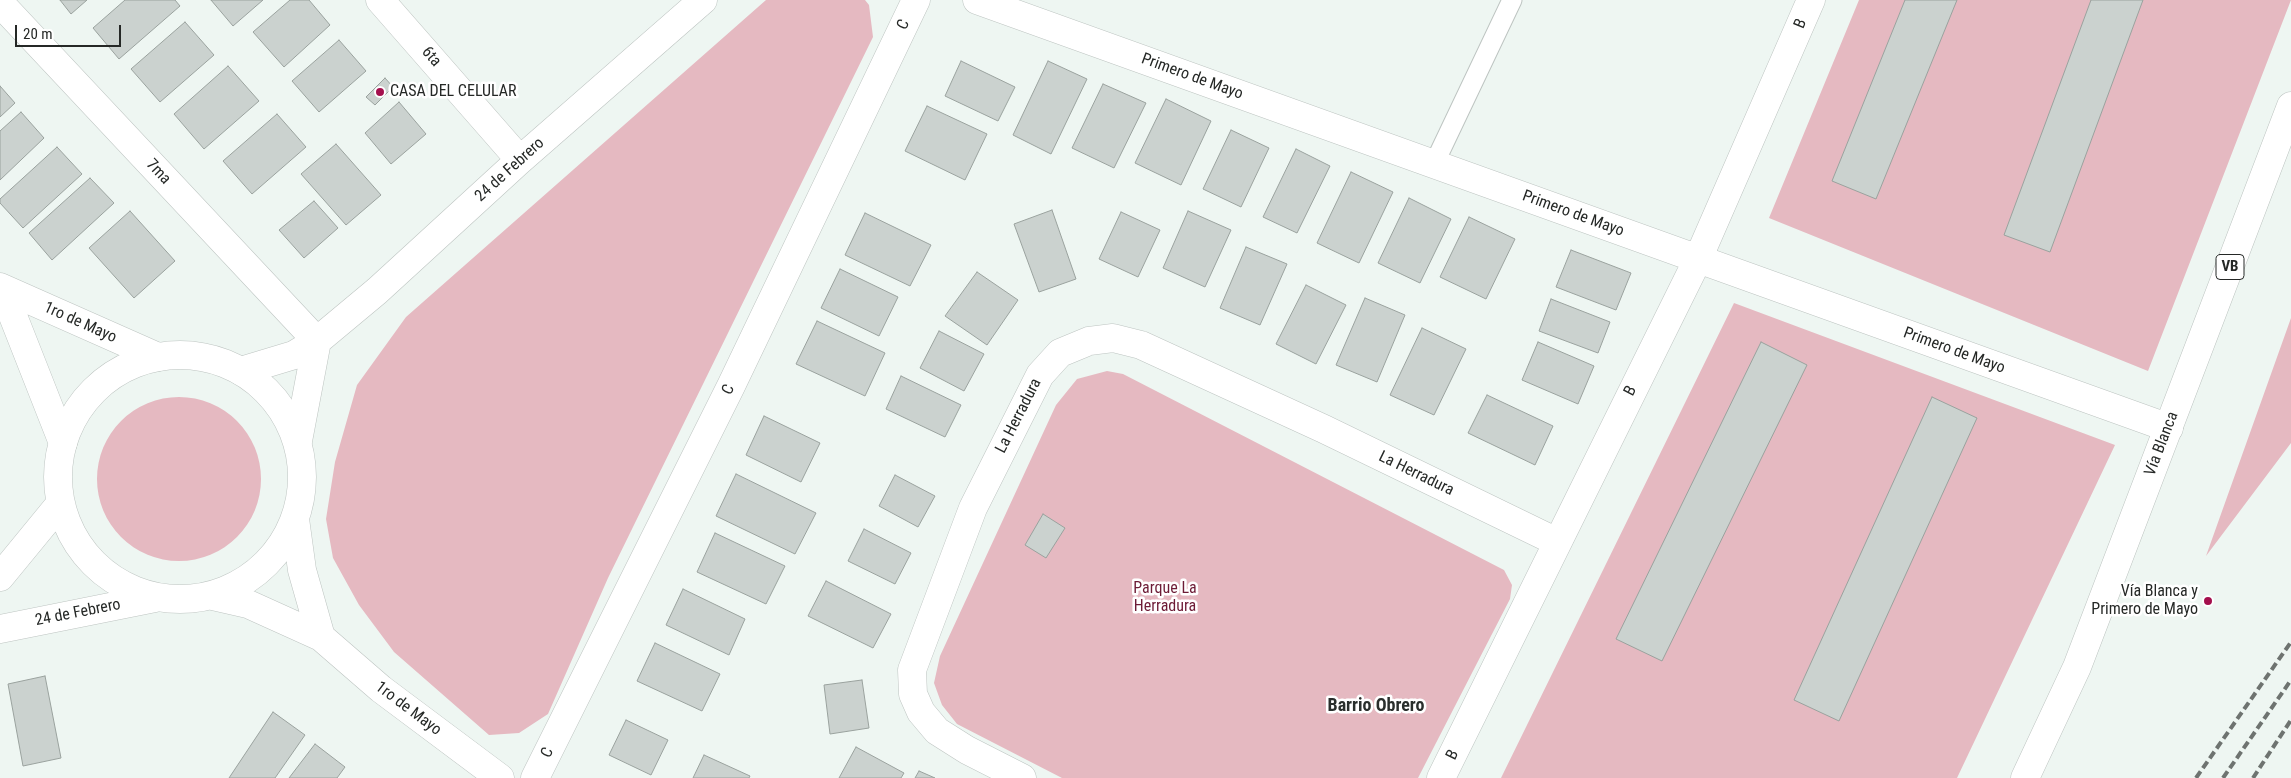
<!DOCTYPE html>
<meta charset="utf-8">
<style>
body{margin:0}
#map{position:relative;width:2291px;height:778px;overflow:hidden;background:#eef6f2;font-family:"Roboto Condensed",sans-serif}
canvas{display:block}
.scale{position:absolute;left:15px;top:25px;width:106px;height:22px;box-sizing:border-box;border:2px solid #252826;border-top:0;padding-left:6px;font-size:15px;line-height:18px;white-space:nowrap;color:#252826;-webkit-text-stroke:4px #fff;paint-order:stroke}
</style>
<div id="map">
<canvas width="2291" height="778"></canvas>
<div class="scale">20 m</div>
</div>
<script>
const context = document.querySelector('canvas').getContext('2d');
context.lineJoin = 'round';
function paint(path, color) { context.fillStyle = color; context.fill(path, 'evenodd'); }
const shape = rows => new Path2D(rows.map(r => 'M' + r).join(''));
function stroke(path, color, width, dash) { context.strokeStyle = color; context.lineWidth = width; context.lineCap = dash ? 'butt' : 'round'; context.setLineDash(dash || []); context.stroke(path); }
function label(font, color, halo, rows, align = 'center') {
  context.font = font + ' "Roboto Condensed",sans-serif'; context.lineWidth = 5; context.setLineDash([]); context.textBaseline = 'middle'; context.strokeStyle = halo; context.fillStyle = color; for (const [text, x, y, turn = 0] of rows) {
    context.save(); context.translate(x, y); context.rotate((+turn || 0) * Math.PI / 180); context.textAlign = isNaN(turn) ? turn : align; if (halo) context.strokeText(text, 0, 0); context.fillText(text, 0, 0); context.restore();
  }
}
paint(shape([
 [766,0,865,0,869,5,873,37,608,578,548,714,519,733,489,735,394,652,359,605,333,558,326,519,335,462,357,385,406,317],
 [1859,0,2291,0,2148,371,1769,218],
 [1734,303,2115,445,1957,778,1501,778],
 [2291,318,2291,443,2206,556],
 [1107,371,1123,374,1504,570,1512,585,1510,599,1418,778,1062,778,957,724,942,705,934,683,940,656,1056,405,1077,379],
 '97 479a82 82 0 1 1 164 0a82 82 0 1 1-164 0Z'
]), '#e5b9c1');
const building = shape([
 [60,0,87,0,71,14,60,0],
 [125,0,175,0,180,6,119,59,93,28,125,0],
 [211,0,263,0,233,26,211,0],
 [290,0,309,0,330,25,284,67,253,32,290,0],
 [1905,0,1957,0,1876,199,1832,181,1905,0],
 [2091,0,2143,0,2050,252,2004,235,2091,0],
 [185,22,214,55,160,102,131,69,185,22],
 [339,40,366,71,319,112,292,81,339,40],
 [961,61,1015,87,998,121,945,96,961,61],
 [1048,61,1087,79,1051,154,1013,135,1048,61],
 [228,66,259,101,204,149,174,114,228,66],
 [385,78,393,87,375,105,366,97,385,78],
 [1103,84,1146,103,1114,168,1072,148,1103,84],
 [0,86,15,103,0,117,0,86],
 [1166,99,1211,121,1181,185,1135,163,1166,99],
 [399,102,426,134,391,164,365,133,399,102],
 [927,106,987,134,965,180,905,151,927,106],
 [21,112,44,138,0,180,0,131,21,112],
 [277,114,306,147,252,194,223,161,277,114],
 [1231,130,1269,148,1241,207,1203,189,1231,130],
 [336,144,381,195,346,225,301,174,336,144],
 [57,147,82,174,23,228,0,203,0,199,57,147],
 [1296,149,1330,166,1297,233,1263,217,1296,149],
 [1351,172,1393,192,1359,263,1317,243,1351,172],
 [90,178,114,203,52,260,29,233,90,178],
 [1409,198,1451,219,1420,283,1378,263,1409,198],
 [314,201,338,228,304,258,279,230,314,201],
 [1052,210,1076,279,1039,292,1014,224,1052,210],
 [130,211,175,261,134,298,89,248,130,211],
 [1188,211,1231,230,1205,287,1163,268,1188,211],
 [1121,212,1160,230,1138,277,1099,259,1121,212],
 [865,213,931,245,910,286,845,255,865,213],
 [1469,217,1515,239,1486,299,1440,277,1469,217],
 [1246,247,1287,264,1260,325,1220,308,1246,247],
 [1571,250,1631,273,1616,310,1556,287,1571,250],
 [840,269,898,297,879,336,821,308,840,269],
 [977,272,1018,300,987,345,945,316,977,272],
 [1306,285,1346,305,1316,364,1276,344,1306,285],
 [1365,298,1405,315,1377,382,1336,365,1365,298],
 [1551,299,1610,322,1598,353,1539,331,1551,299],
 [817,321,885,353,865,396,796,364,817,321],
 [1422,328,1466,349,1434,415,1390,395,1422,328],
 [939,331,984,354,964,391,920,368,939,331],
 [1538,342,1594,366,1578,404,1522,380,1538,342],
 [1761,342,1807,365,1662,661,1616,639,1761,342],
 [901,376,961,405,945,437,886,409,901,376],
 [1487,395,1553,426,1535,465,1468,433,1487,395],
 [1932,397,1977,418,1839,721,1794,700,1932,397],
 [764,416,820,443,801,482,746,455,764,416],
 [736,474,816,513,795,554,716,516,736,474],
 [895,475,935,496,918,527,879,506,895,475],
 [1043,514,1065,528,1046,558,1025,545,1043,514],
 [864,529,911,553,895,584,848,561,864,529],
 [715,533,785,566,766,604,697,572,715,533],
 [826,581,891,614,873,648,808,616,826,581],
 [683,589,745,619,729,655,666,625,683,589],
 [655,643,720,674,702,711,637,681,655,643],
 [45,676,61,758,23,766,8,684,45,676],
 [862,680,869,728,830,734,824,685,862,680],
 [273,712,305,735,275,778,229,778,273,712],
 [626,720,668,740,651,775,609,755,626,720],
 [315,744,345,767,337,778,289,778,315,744],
 [856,747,904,773,901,778,839,778,856,747],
 [704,755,750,776,749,778,693,778,704,755],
 [919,771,935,778,915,778,919,771]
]);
paint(building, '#cbd2cf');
stroke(building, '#9aa29e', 1);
const service = shape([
 [1434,164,1512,0]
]);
const minor = shape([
 [380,0,520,160],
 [977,0,2169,428],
 [0,3,317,341],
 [241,371,294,355,317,341,377,291,520,160,703,0],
 [298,441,317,341],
 [535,778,731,386,916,0],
 [1022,778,967,750,937,731,921,712,913,694,912,670,973,508,1040,375,1060,353,1089,341,1113,338,1141,345,1324,429,1557,542],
 [1441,778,1698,259,1811,0]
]);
const tertiary = shape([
 [0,287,158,357],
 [2,288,63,443]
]);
const primary = shape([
 '58 477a122 122 0 1 1 244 0a122 122 0 1 1-244 0Z',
 [295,519,302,570,321,637],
 [0,577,60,504],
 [213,596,248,604,321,637,381,689,500,778],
 [0,629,155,598],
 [2025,778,2077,667,2291,106]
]);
stroke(service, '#bdc4c1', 21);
stroke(minor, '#bdc4c1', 29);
stroke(tertiary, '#bdc4c1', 29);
stroke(primary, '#bdc4c1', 29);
stroke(service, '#fff', 19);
stroke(minor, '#fff', 28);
stroke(tertiary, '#fff', 28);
stroke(primary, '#fff', 28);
stroke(shape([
 [2196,778,2291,642],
 [2223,778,2291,680],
 [2253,778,2291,720]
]), '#6e7370', 4, [8, 4]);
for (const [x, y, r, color] of [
 [380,92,5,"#a40f4d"],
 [2208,601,5,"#a40f4d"]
]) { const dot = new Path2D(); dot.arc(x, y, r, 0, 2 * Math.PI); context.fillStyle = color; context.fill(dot); stroke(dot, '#fff', 2); }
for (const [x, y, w] of [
 [2230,267,28]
]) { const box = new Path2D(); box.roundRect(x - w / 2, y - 12.5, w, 25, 4); context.fillStyle = '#fff'; context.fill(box); stroke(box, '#252826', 1); }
label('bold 15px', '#252826', null, [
 ["VB",2230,267]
]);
label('16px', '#252826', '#fff', [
 ["B",1801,24,-67],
 ["C",904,25,-64],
 ["6ta",431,57,49],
 ["Primero de Mayo",1192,77,20],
 ["24 de Febrero",510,170,-42],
 ["7ma",158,172,47],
 ["Primero de Mayo",1573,214,20],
 ["1ro de Mayo",80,323,24],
 ["Primero de Mayo",1954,351,20],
 ["C",729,390,-64],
 ["B",1631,391,-63],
 ["La Herradura",1019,416,-63],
 ["Vía Blanca",2162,444,-69],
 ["La Herradura",1416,474,26],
 ["24 de Febrero",78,613,-11],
 ["1ro de Mayo",408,709,37],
 ["C",548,753,-64],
 ["B",1453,755,-64]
]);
label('16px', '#252826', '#fff', [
 ["CASA DEL CELULAR",390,92],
 ["Vía Blanca y",2198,592,"right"],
 ["Primero de Mayo",2198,610,"right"]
], 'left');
label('16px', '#6d1b36', '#fff', [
 ["Parque La",1165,589],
 ["Herradura",1165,607]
]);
label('bold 18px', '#292e2c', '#fff', [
 ["Barrio Obrero",1376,706]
]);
</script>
